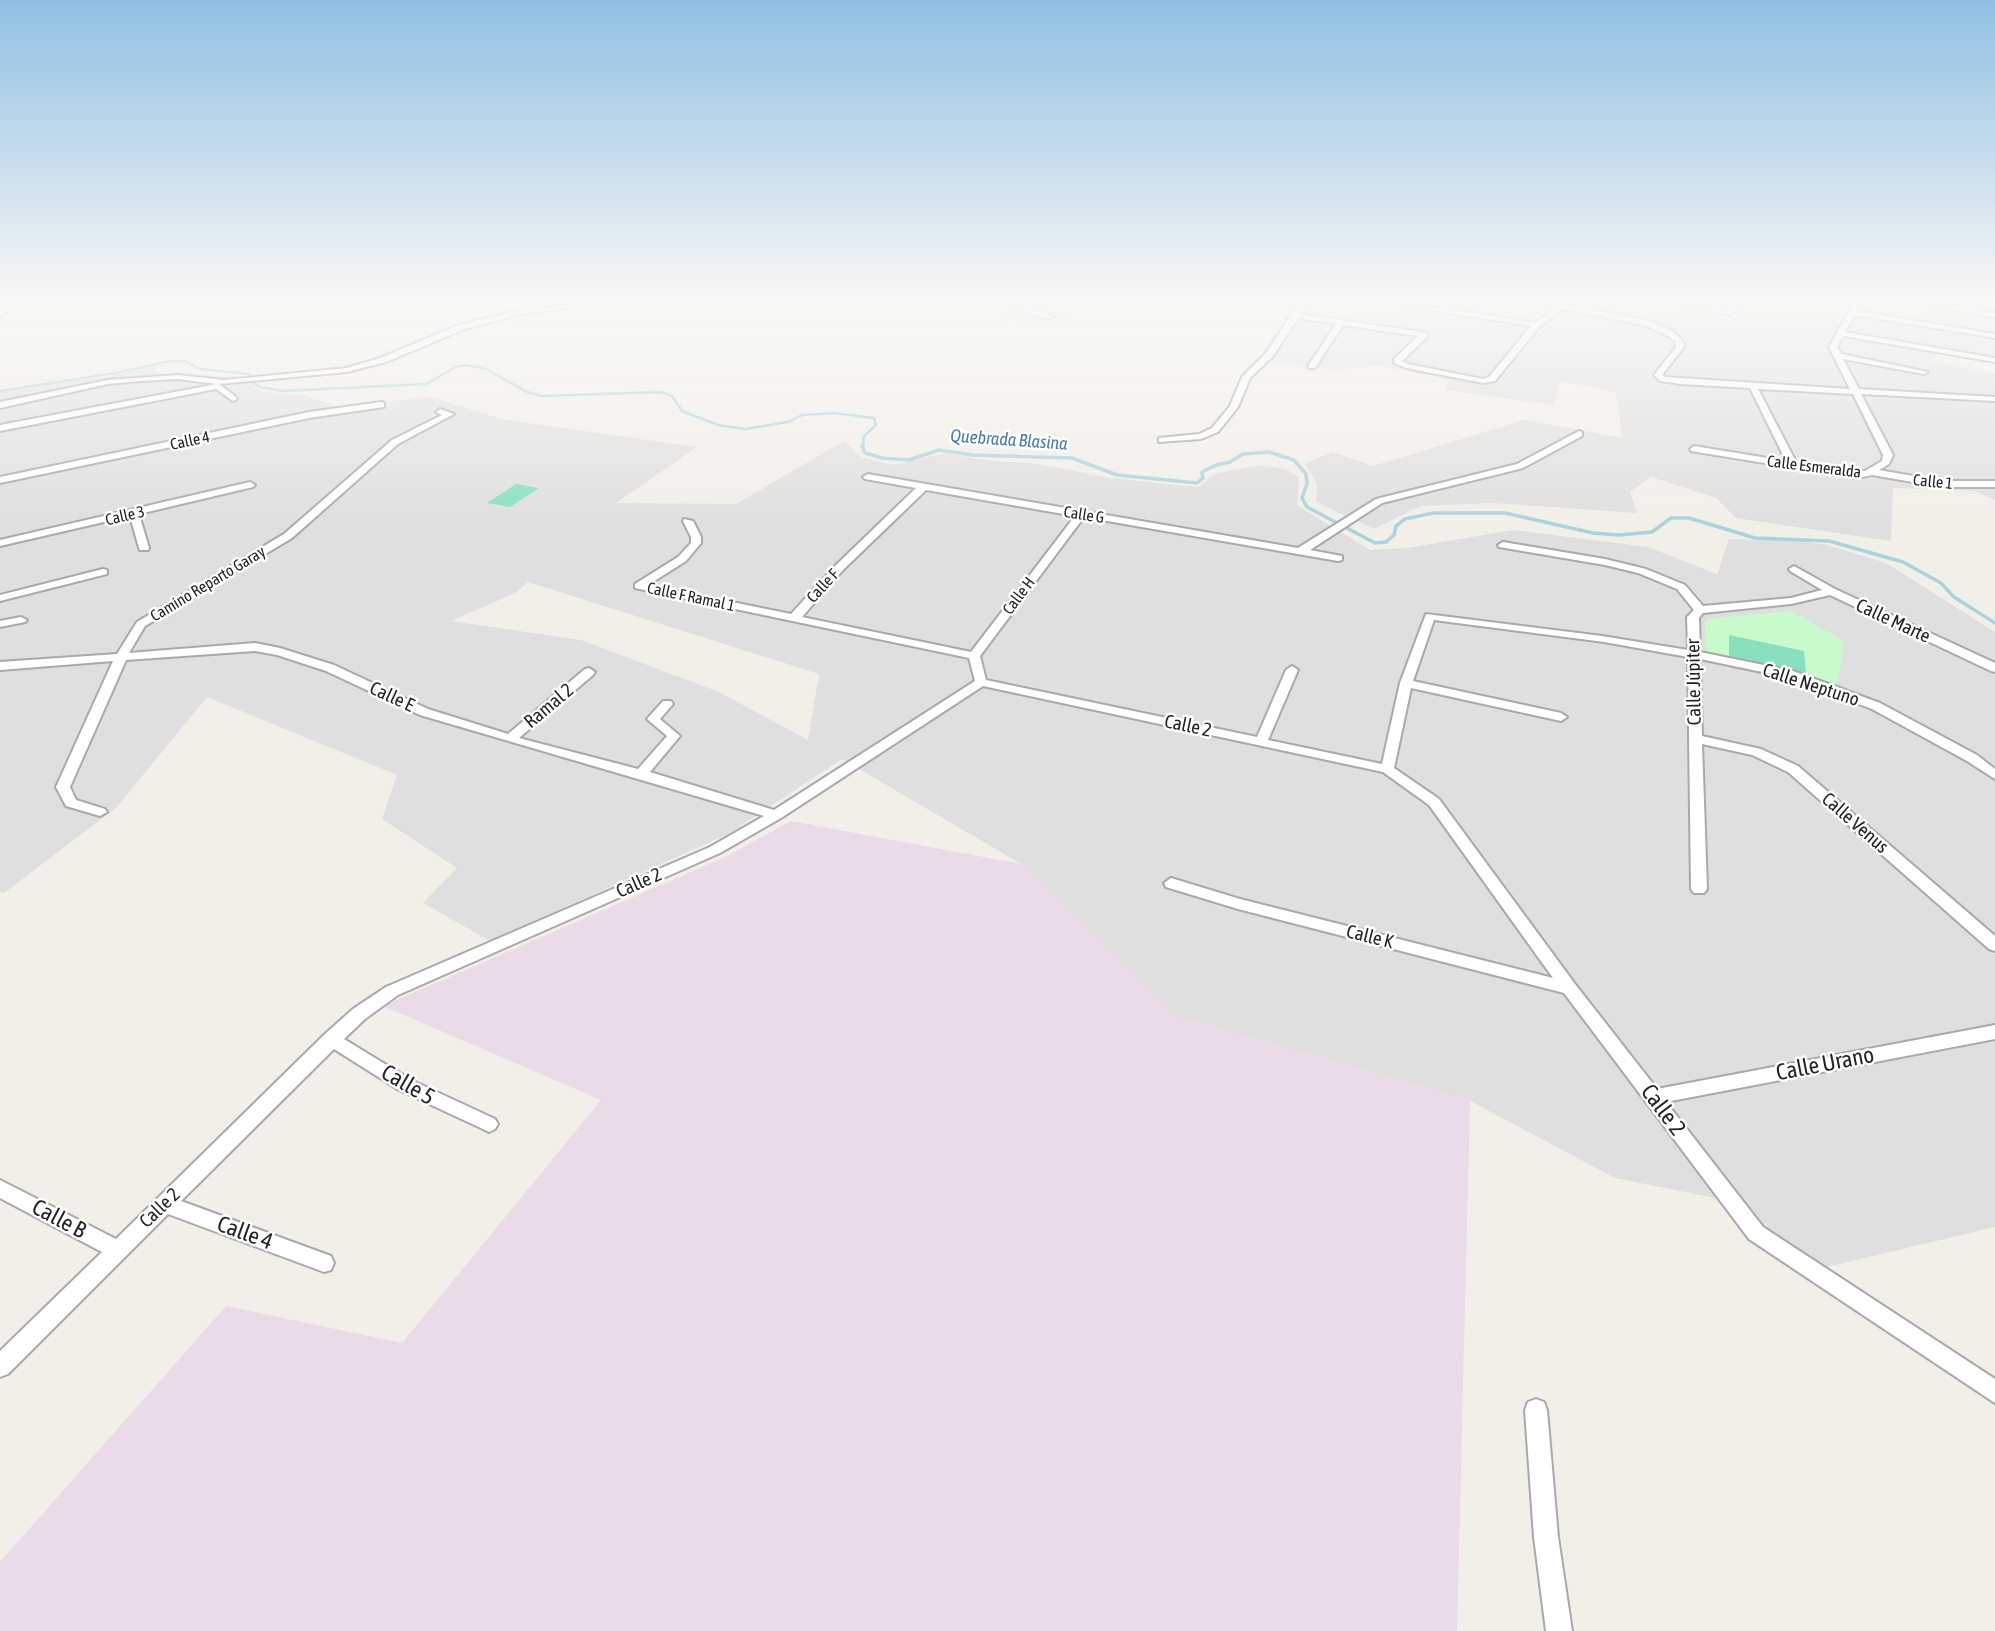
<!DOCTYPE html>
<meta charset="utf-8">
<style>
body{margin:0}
canvas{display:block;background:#f2efe9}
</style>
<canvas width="1995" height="1631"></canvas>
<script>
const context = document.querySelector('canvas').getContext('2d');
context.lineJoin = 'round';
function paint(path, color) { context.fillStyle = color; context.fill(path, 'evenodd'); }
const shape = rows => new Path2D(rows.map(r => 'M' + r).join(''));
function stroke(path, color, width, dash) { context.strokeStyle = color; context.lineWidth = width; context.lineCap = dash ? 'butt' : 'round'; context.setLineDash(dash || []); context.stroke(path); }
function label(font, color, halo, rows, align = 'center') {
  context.font = font + ' "Asap Condensed",sans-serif'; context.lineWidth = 5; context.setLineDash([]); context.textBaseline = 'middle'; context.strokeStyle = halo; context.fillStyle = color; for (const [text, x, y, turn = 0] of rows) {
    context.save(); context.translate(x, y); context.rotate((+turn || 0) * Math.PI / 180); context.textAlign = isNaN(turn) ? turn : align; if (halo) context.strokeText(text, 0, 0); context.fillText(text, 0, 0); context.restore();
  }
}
paint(shape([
 [943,298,1103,298,1083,312,1029,326],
 [1300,298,1995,298,1995,362,1937,352,1932,361,1995,374,1995,500,1975,491,1893,488,1891,541,1736,518,1716,498,1651,477,1630,492,1637,513,1492,503,1420,506,1374,529,1316,502,1317,484,1305,464,1332,452,1373,466,1524,420,1623,438,1615,392,1561,381,1553,405,1446,390,1449,379,1379,366,1334,370,1259,359,1295,301],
 [154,366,160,375,234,376,264,392,304,395,338,407,430,397,506,420,697,447,616,503,736,504,844,441,861,457,894,465,945,453,991,461,1031,463,1112,478,1199,487,1214,474,1261,465,1285,469,1299,477,1297,505,1370,550,1407,548,1513,530,1648,547,1717,574,1729,539,1803,541,1827,545,1886,563,1995,632,1995,1227,1797,1274,1746,1204,1615,1178,1470,1101,1178,1017,1021,864,842,759,730,833,490,941,423,903,457,868,382,819,397,775,207,697,116,808,4,893,0,892,0,392,48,383,108,377],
 [528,582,819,674,808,740,719,692,581,640,451,621,515,593]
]), '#e0dfdf');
paint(shape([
 [791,821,1021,864,1178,1017,1470,1101,1457,1631,0,1631,0,1562,226,1306,402,1343,601,1100,383,1006,725,857]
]), '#ebdbe8');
paint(shape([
 [1791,611,1844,641,1837,684,1714,656,1706,651,1705,622,1708,619]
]), '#c8facc');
paint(shape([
 [516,484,539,488,510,507,487,503],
 [1729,635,1804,651,1806,674,1729,658]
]), '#88e0be');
stroke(shape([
 [0,391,116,373,171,361,184,361,200,369,249,374,251,382,260,387,282,391,426,384,456,367,466,365,486,369,527,392,542,396,660,392,672,396,682,411,718,425,745,429,788,422,802,415,834,413,874,418,876,425,864,436,863,448]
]), '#aad3df', 2.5);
stroke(shape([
 [862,446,865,453,882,458,909,460,939,450,973,455,1072,458,1117,475,1197,483,1203,478,1202,472,1216,465,1230,462,1243,454,1269,452,1294,460,1306,474,1307,484,1302,498,1307,507,1375,543,1386,542,1394,535,1396,526,1405,519,1433,513,1505,513,1593,533,1620,535,1652,532,1671,518,1689,518,1755,538,1829,541,1903,562,1941,583,1954,597,1995,623]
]), '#aad3df', 3.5);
const minor = shape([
 [24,298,33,298,0,316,0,311,24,298],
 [617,298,640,298,517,315,465,329,386,362,347,372,219,384,236,397,237,399,233,401,216,389,0,431,0,425,217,384,178,379,140,381,108,384,0,408,0,402,108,380,178,375,224,380,347,368,380,358,459,325,517,311,617,298],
 [988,298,999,298,1054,317,1047,319,988,298],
 [1087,298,1095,298,1095,299,1092,301,1087,298],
 [1275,298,1287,298,1300,303,1304,307,1300,314,1427,333,1427,337,1402,361,1408,364,1483,379,1489,377,1531,326,1357,298,1377,298,1535,323,1556,308,1509,298,1526,298,1625,316,1649,321,1672,331,1682,340,1684,347,1662,375,1665,377,1850,389,1829,347,1857,298,1864,298,1857,311,1995,334,1995,338,1855,315,1845,332,1995,358,1995,362,1843,336,1837,347,1841,354,1928,372,1924,374,1843,359,1859,389,1995,397,1995,401,1861,394,1893,455,1889,464,1879,470,1942,481,1995,481,1995,487,1942,487,1872,475,1856,478,1691,451,1690,449,1694,446,1786,461,1750,388,1681,384,1660,381,1654,375,1676,347,1675,341,1666,335,1644,325,1563,309,1539,327,1495,381,1483,383,1406,368,1394,363,1394,359,1418,336,1343,325,1315,368,1309,368,1308,366,1336,324,1298,318,1273,356,1250,378,1238,407,1218,432,1201,439,1159,442,1159,438,1199,434,1212,428,1230,406,1242,377,1267,352,1296,307,1275,298],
 [1758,389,1853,394,1883,455,1882,461,1865,471,1856,472,1793,462,1795,460,1758,389],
 [1343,298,1353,298,1345,302,1342,300,1343,298],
 [1645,298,1662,298,1729,311,1739,298,1746,298,1731,315,1645,298],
 [1891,298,1909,298,1995,313,1995,317,1891,298],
 [381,402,384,403,384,407,309,418,0,483,0,477,309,412,381,402],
 [440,409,454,414,398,444,292,538,145,626,129,653,255,643,280,648,334,665,428,709,508,734,585,669,589,668,595,672,593,675,519,738,638,769,667,736,647,719,663,701,671,701,673,704,660,719,680,736,650,772,774,810,975,681,969,658,635,588,635,584,678,557,691,543,691,537,683,521,684,519,693,521,701,537,701,543,686,561,648,585,791,614,835,566,916,488,865,479,863,477,868,474,1298,548,1376,499,1517,464,1579,431,1582,432,1582,436,1523,468,1382,503,1310,550,1342,556,1342,560,1338,561,1084,517,980,656,986,680,1257,737,1286,670,1292,666,1298,670,1268,740,1382,764,1400,683,1426,614,1602,636,1688,650,1687,617,1694,610,1677,589,1638,573,1605,565,1499,547,1498,545,1503,542,1605,559,1646,569,1685,585,1703,606,1791,598,1822,590,1790,571,1789,569,1794,566,1835,589,1995,663,1995,672,1991,671,1830,595,1791,604,1703,613,1699,618,1700,652,1793,671,1880,703,1977,755,1995,769,1995,779,1967,761,1872,709,1786,677,1700,659,1702,736,1761,749,1798,766,1995,936,1995,951,1989,949,1788,772,1752,755,1702,744,1707,889,1704,893,1694,893,1691,889,1688,657,1604,642,1434,620,1413,681,1561,713,1567,717,1561,721,1411,688,1394,768,1439,799,1575,984,1657,1089,1995,1025,1995,1039,1666,1102,1763,1227,1995,1379,1995,1403,1749,1239,1564,993,1238,909,1166,887,1164,883,1171,878,1240,899,1553,978,1429,805,1383,772,983,686,781,818,720,853,398,995,365,1019,344,1039,411,1080,495,1119,498,1124,495,1129,489,1132,483,1129,399,1090,334,1049,181,1201,331,1256,334,1263,331,1270,324,1272,168,1214,8,1374,0,1377,0,1351,102,1252,0,1198,0,1180,116,1239,325,1034,353,1009,386,987,710,847,764,816,420,715,326,671,277,655,255,651,126,660,70,787,76,800,105,809,107,812,100,816,66,806,56,787,113,661,0,670,0,662,117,654,137,622,284,534,392,440,442,415,436,412,440,409],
 [926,490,1075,516,971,652,802,617,843,570,926,490],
 [250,482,255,485,253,487,139,514,149,548,148,550,140,550,139,548,130,516,0,546,0,540,250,482],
 [103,569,107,570,107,574,0,601,0,595,103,569],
 [21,617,27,620,25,622,0,627,0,621,21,617],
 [1536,1399,1544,1402,1547,1410,1558,1537,1572,1631,1546,1631,1534,1537,1525,1410,1528,1402,1536,1399]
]);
stroke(minor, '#a9a9a9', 4);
paint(minor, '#fff');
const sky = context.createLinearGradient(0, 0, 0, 527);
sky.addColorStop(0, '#8fc0e4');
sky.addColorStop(0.57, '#f9f8f5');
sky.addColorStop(1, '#f9f8f500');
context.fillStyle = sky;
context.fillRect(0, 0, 1995, 527);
label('16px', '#222', '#fff', [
 ["Calle 4",190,441,-12],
 ["Calle Esmeralda",1814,467,7],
 ["Calle 1",1933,482,6],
 ["Calle G",1084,515,9],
 ["Calle 3",125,516,-13],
 ["Camino Reparto Garay",208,584,-31],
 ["Calle F",823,586,-47],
 ["Calle H",1019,596,-53],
 ["Calle F Ramal 1",691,597,12]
]);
label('italic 18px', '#4a7aab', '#fff', [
 ["Quebrada Blasina",1009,440,4]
]);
label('19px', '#222', '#fff', [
 ["Calle Marte",1893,621,25],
 ["Calle Júpiter",1694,682,-91],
 ["Calle Neptuno",1811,685,18],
 ["Calle E",392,697,25],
 ["Ramal 2",549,706,-40],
 ["Calle 2",1188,726,12],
 ["Calle Venus",1855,823,41],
 ["Calle 2",639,883,-24],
 ["Calle K",1370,937,14],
 ["Calle 2",160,1208,-44]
]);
label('23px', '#222', '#fff', [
 ["Calle Urano",1825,1064,-11],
 ["Calle 5",408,1085,30],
 ["Calle 2",1663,1110,53],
 ["Calle B",59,1219,28],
 ["Calle 4",245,1233,20]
]);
</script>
